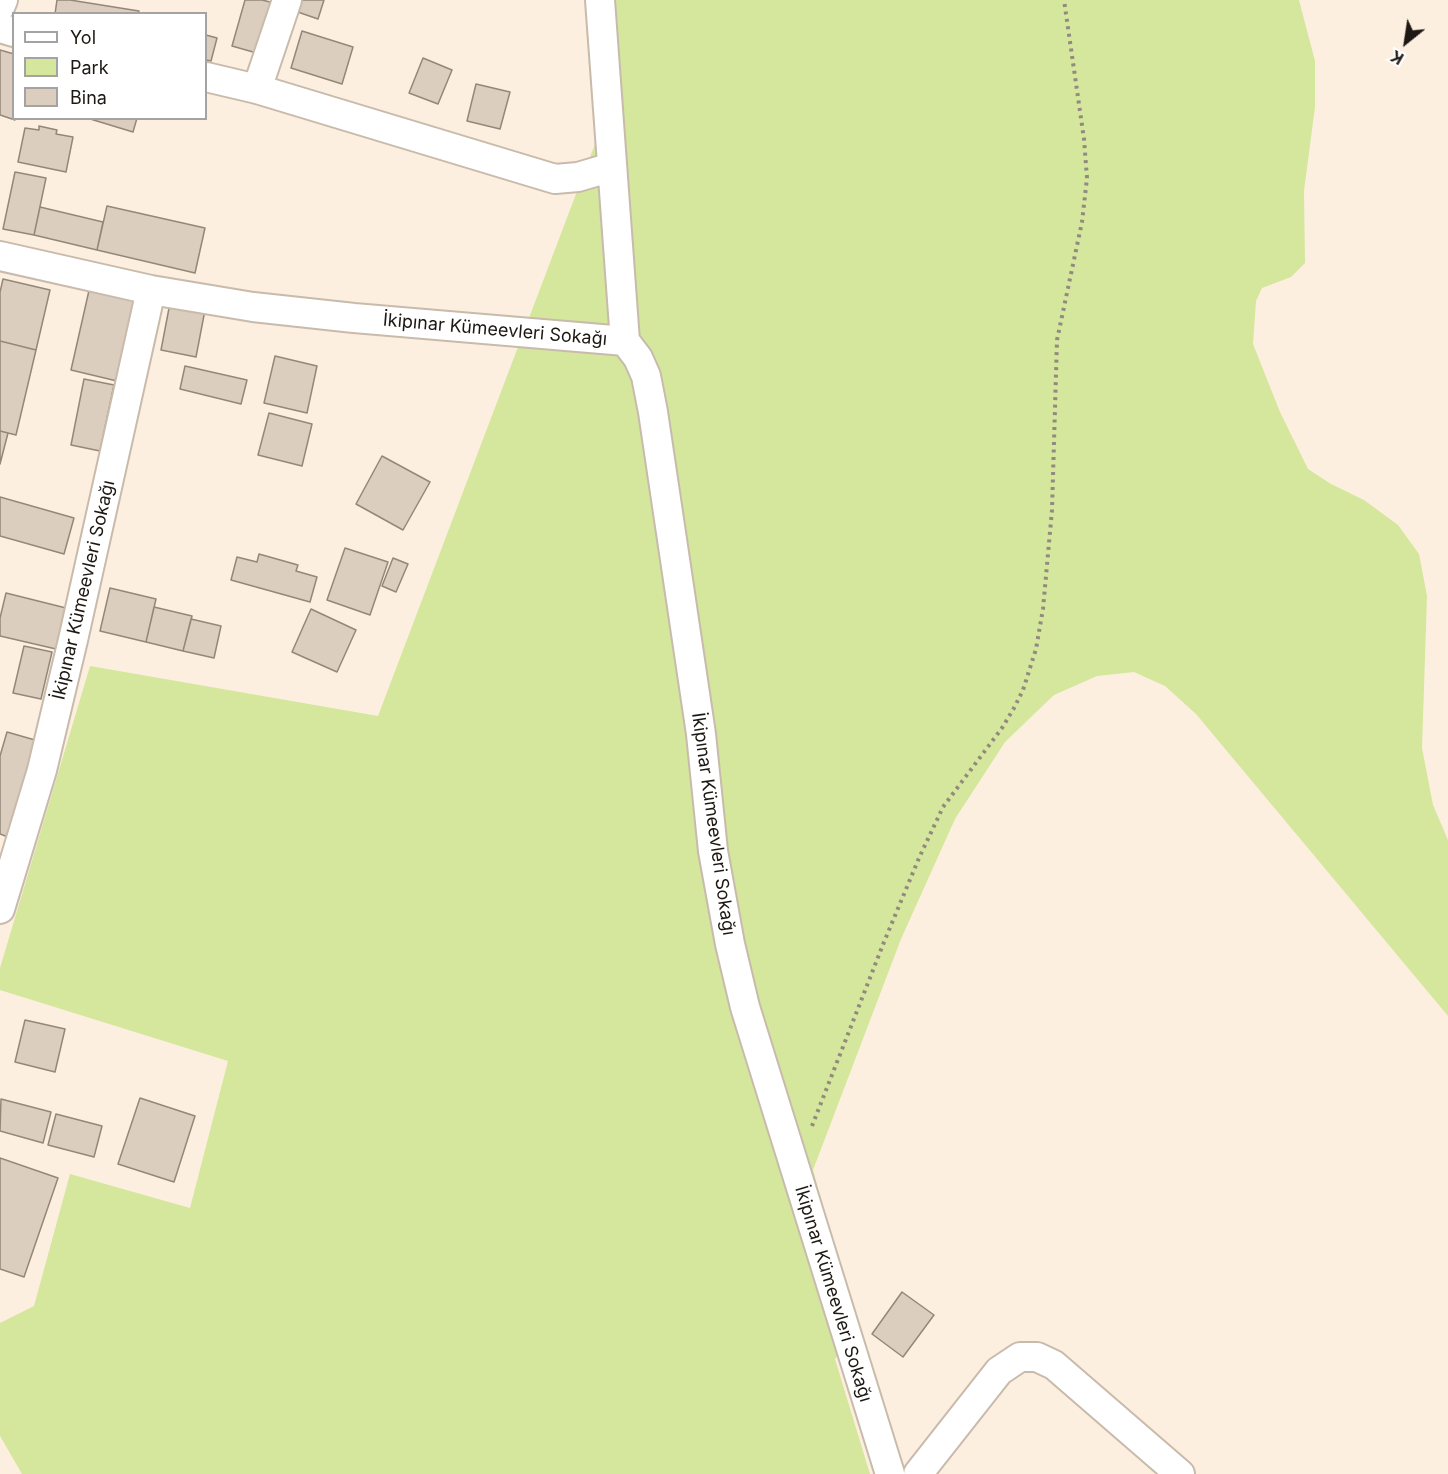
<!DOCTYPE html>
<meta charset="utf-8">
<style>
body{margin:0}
#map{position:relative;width:1448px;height:1474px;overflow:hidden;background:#fdefdf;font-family:Inter,sans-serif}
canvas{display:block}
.legend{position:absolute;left:12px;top:12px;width:195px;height:108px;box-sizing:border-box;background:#fff;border:2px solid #a5a3a1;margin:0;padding:8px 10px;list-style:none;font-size:18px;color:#1d1813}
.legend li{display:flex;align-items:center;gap:12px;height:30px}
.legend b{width:30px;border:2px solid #a5a3a1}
.north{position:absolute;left:1376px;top:12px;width:60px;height:60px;-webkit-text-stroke:4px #fff;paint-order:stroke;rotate:210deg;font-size:16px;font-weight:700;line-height:24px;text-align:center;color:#1d1813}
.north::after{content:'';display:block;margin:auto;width:21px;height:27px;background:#1d1813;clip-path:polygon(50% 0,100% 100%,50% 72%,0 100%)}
</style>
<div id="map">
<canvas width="1448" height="1474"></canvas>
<ul class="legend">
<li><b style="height:8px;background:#fff"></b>Yol</li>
<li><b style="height:16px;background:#d4e79d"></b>Park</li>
<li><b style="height:16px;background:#dbcebe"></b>Bina</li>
</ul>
<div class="north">K</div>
</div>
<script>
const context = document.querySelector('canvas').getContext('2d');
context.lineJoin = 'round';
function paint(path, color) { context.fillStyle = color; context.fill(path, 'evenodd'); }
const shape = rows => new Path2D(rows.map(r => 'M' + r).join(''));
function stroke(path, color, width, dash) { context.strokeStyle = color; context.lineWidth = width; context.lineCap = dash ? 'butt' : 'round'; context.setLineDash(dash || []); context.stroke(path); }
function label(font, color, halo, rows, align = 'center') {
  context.font = font + ' Inter,sans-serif'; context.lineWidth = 4.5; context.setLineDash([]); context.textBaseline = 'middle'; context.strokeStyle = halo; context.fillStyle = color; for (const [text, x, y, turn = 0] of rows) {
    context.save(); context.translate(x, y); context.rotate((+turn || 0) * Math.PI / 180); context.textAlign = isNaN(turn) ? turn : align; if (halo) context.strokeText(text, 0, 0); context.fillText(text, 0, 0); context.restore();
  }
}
paint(shape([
 [614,0,1299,0,1315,61,1315,107,1304,191,1305,263,1291,277,1262,288,1256,301,1253,344,1280,412,1308,469,1331,484,1364,500,1398,525,1419,554,1427,596,1422,748,1433,805,1448,840,1448,1016,1196,714,1165,686,1134,672,1097,676,1054,695,1005,742,955,819,901,939,813,1170,858,1331,835,1359,870,1474,22,1474,0,1436,0,1323,34,1306,70,1174,190,1208,228,1061,0,990,0,968,90,666,378,716,620,78]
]), '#d4e79d');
const building = shape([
 [57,0,70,0,139,11,138,14,55,14,57,0],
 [245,0,262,0,274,3,260,54,232,46,245,0],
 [295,0,324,0,318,19,292,10,295,0],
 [302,31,353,47,342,84,291,68,302,31],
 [206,35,217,38,211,61,206,60,206,35],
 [0,50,14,54,14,118,16,118,15,120,0,115,0,50],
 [423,58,452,70,438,104,409,93,423,58],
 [476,84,510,92,500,129,467,121,476,84],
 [87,118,137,118,133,132,87,118],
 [39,126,57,130,56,134,73,137,66,172,18,162,25,128,39,130,39,126],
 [15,172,46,178,34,235,3,229,15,172],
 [107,206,205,228,195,273,97,250,107,206],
 [40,207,103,222,97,250,34,235,40,207],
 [3,279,50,290,36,350,0,341,0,292,3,279],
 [90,286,136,297,117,381,71,370,90,286],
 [170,303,205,310,196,357,161,350,170,303],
 [0,341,36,350,16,435,0,431,0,341],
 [275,356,317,366,307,413,264,403,275,356],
 [185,366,247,380,241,404,180,389,185,366],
 [84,379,114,385,100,451,71,445,84,379],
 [269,413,312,424,302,466,258,455,269,413],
 [0,431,8,433,0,464,0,431],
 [382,456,430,482,403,530,356,504,382,456],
 [0,497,74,518,64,554,0,536,0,497],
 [345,548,388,562,370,615,327,600,345,548],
 [259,554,298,565,296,571,317,577,310,602,231,580,237,557,257,562,259,554],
 [393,558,408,564,396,592,382,586,393,558],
 [110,588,156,599,146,642,100,631,110,588],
 [6,593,66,608,56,649,0,636,0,618,6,593],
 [154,607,192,616,183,651,146,642,154,607],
 [311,609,356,630,337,672,292,652,311,609],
 [191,619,221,626,214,658,183,651,191,619],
 [24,646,52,652,41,699,13,693,24,646],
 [7,732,35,740,8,837,0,834,0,756,7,732],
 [25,1020,65,1029,55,1072,15,1062,25,1020],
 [140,1098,195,1116,174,1182,118,1164,140,1098],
 [1,1099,51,1112,43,1143,0,1131,1,1099],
 [56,1114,102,1126,94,1157,48,1145,56,1114],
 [0,1158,58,1178,24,1277,0,1269,0,1158],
 [902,1292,934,1315,903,1357,872,1334,902,1292]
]);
paint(building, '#dbcebe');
stroke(building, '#948779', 1.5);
const street = shape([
 [600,0,625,341,638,358,646,376,653,412,701,734,713,851,730,944,745,1007,890,1474],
 [0,7,3,0],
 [0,28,14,32],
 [206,77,257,89,555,179,578,177,612,167],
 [257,89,287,0],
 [0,256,151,290,253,307,354,318,625,341],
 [0,909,42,770,73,640,151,290],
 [918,1474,999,1371,1020,1357,1037,1357,1054,1365,1180,1474]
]);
stroke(street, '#c8bbac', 32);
stroke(shape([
 [812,1126,884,942,919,858,943,807,1002,728,1014,708,1023,690,1036,649,1043,609,1052,510,1057,340,1082,222,1087,178,1084,139,1064,0]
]), '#938a7f', 4, [3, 4.5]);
stroke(street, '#fff', 28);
label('18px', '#1d1813', '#fff', [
 ["İkipınar Kümeevleri Sokağı",495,330,5],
 ["İkipınar Kümeevleri Sokağı",84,590,-77],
 ["İkipınar Kümeevleri Sokağı",713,824,82],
 ["İkipınar Kümeevleri Sokağı",833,1294,73]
]);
</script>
